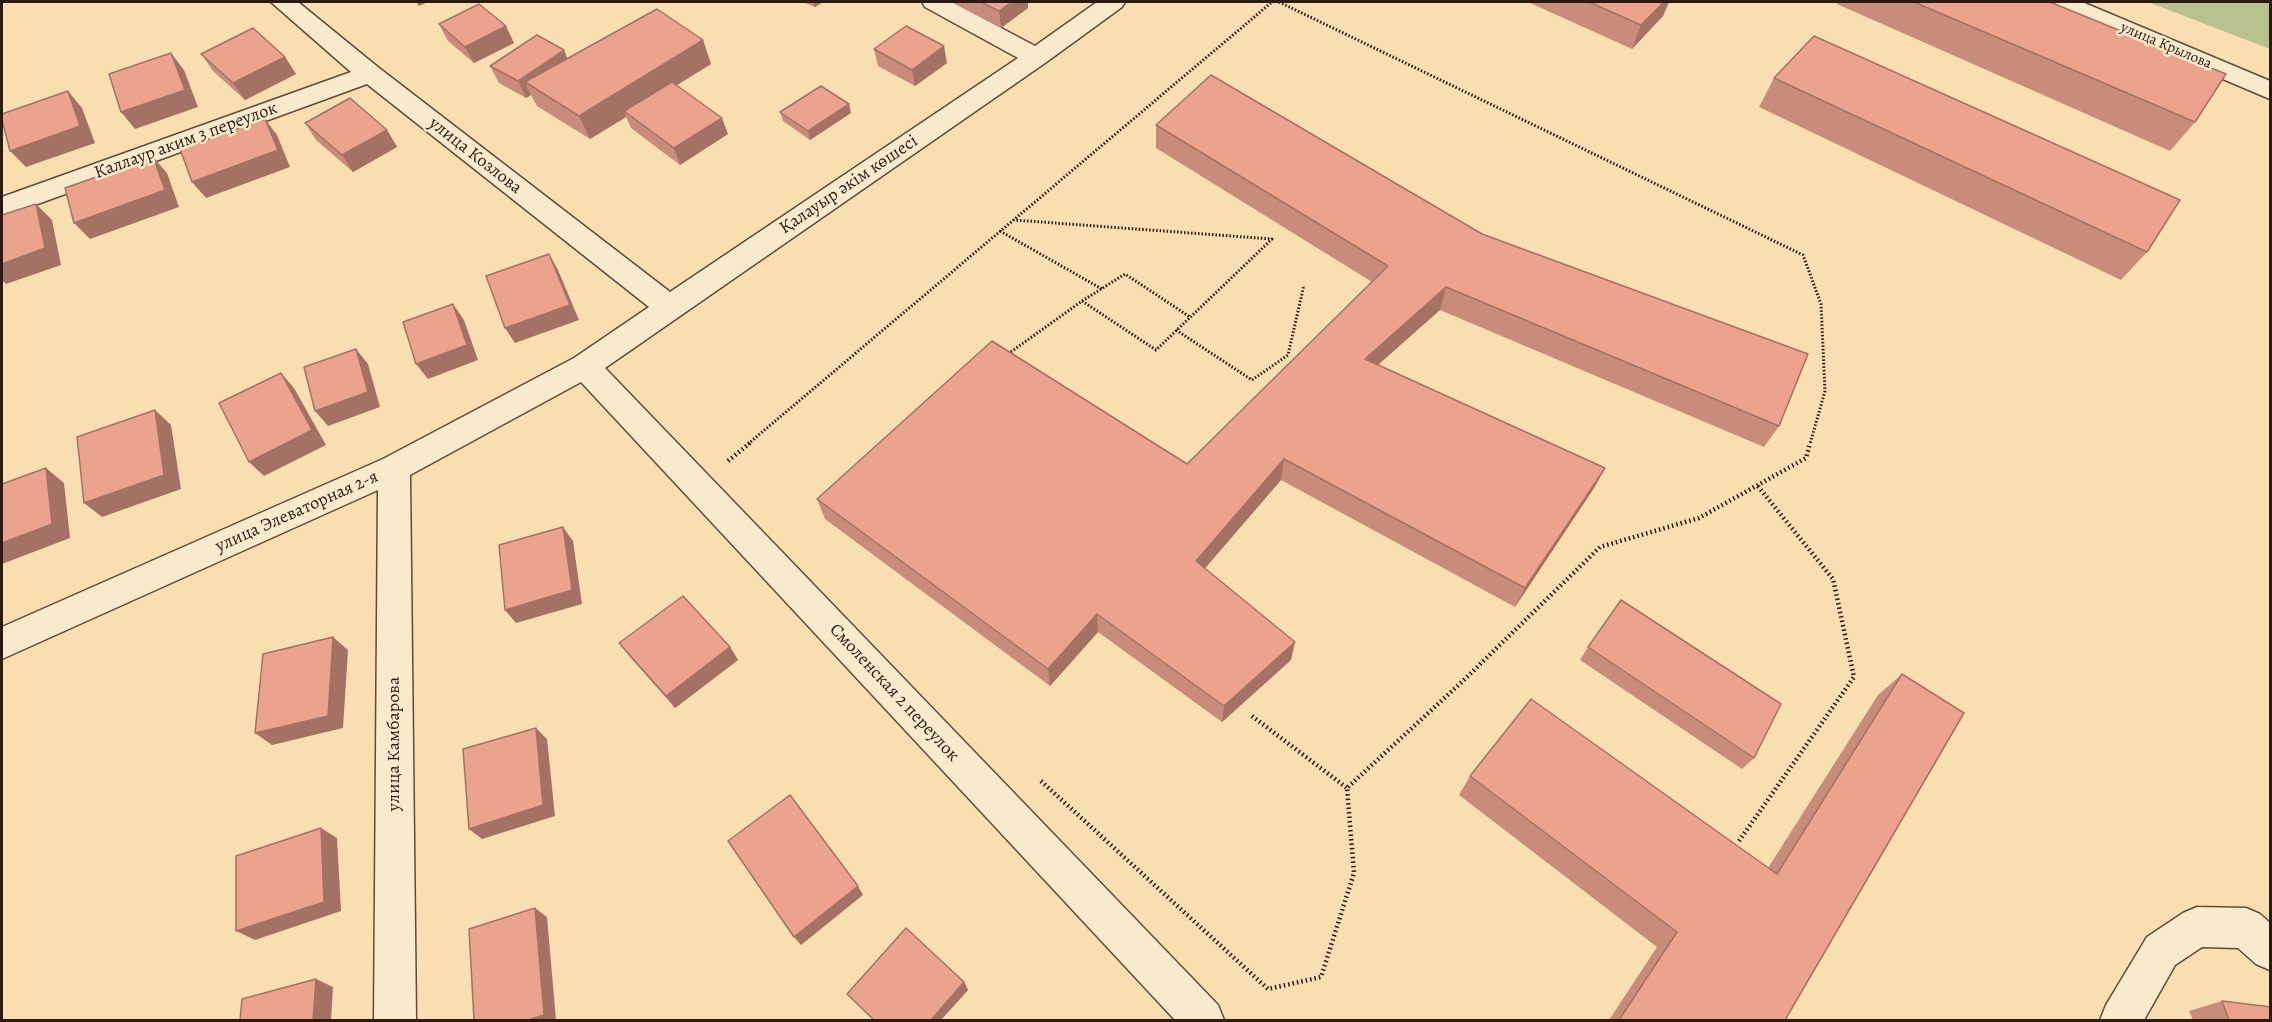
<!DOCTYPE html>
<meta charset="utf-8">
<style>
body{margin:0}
#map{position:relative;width:2272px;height:1022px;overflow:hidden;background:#f8deb1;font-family:Alegreya,serif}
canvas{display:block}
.frame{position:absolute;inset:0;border:3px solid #2a1a12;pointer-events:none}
</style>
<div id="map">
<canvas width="2272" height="1022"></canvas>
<div class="frame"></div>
</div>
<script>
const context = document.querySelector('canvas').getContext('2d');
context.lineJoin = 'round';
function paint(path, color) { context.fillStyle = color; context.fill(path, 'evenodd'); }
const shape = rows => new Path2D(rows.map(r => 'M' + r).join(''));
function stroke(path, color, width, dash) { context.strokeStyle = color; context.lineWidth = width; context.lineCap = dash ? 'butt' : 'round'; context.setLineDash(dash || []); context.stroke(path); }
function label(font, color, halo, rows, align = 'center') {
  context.font = font + ' Alegreya,serif'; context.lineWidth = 5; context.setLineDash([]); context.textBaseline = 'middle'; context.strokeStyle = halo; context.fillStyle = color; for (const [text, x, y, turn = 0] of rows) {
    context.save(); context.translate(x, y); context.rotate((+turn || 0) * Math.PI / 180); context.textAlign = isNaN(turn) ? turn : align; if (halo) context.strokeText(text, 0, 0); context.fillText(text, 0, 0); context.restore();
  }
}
paint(shape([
 [2148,2,2270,2,2270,49]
]), '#b8c28f');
const minor = shape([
 [271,2,298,2,379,68,670,292,1018,58,925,7,922,2,952,2,1035,46,1097,2,1125,2,1122,7,1045,63,605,368,1218,1005,1224,1020,1175,1020,581,382,410,475,416,1020,374,1020,378,490,2,659,2,627,383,459,574,358,649,307,367,84,2,217,2,197,351,72,271,2],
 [2050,2,2082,2,2270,81,2270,99,2053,7,2050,2],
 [2197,907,2246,908,2260,914,2270,923,2270,970,2256,964,2238,948,2202,947,2175,965,2144,1020,2100,1020,2106,1005,2147,937,2183,913,2197,907]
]);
stroke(minor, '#5e4b3a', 3);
stroke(shape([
 [1279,2,1803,255,1821,304,1825,391,1810,444],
 [1000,231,1102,289],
 [1082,301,1125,274,1190,317],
 [1176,330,1252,380,1288,355,1304,285],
 [1008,354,1082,301,1156,350,1272,239,1014,220],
 [748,444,1272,2]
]), '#2a1a12', 3, [1.5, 2]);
stroke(shape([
 [728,461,750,443],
 [1252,716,1347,788],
 [1041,781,1268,989,1321,977,1354,873,1347,788,1465,679,1600,547,1699,518,1806,458,1810,443],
 [1739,841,1854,677,1833,579,1757,485]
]), '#2a1a12', 4.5, [1.5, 3]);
paint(minor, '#faeacc');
paint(shape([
 [803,2,823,2,815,7],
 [953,2,1028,2,1028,8,1001,28,953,3],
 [1528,2,1669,2,1663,16,1632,49],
 [1838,2,2050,2,2195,122,2170,151,1837,4],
 [439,24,514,43,474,63,448,41],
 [703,40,711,64,676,85,728,134,680,165,631,128,626,117,590,139,537,106,531,95,526,98,499,83,490,66,568,59],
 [874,49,947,63,915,86,878,66],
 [201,54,285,57,296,74,245,100,213,71],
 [1774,78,2147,252,2121,280,1759,107],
 [780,112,851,113,810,140,783,121],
 [305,123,387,130,397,147,353,172,316,140],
 [1156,125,1779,426,1764,447,1440,310,1377,365,1605,468,1594,488,1515,607,1281,480,1205,568,1291,660,1222,722,1098,632,1050,686,825,519,817,499,1187,464,1372,282,1156,148],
 [619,643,730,647,738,660,675,708,629,656],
 [1588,647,1754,758,1742,769,1580,660],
 [1902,674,1785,1020,1609,1020,1657,947,1459,795,1470,776,1768,868,1878,695],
 [964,982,968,990,941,1020,873,1020,847,994],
 [2222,1001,2271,1020,2193,1020,2189,1011]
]), '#ca8c7a');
paint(shape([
 [416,2,428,2,419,6],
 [813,2,823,2,815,7],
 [1012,2,1028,2,1028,8,1001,28,999,11],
 [1664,2,1669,2,1663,16,1632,49,1641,25],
 [506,26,514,43,474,63,465,47],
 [703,40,711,64,629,115,624,111,626,117,590,139,579,116],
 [944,46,947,63,915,86,912,70],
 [564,50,571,67,525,82,531,95,526,98,518,81],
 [171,53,184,70,198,107,135,129,121,112],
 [285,57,296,74,245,100,233,83],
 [68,91,82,108,95,143,26,167,10,151],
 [849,104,851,113,810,140,808,131],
 [722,118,728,134,680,165,674,148],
 [265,119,277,135,290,167,206,198,192,182],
 [387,130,397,147,353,172,342,155],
 [153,157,167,173,179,207,90,239,74,223],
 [36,204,52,220,61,265,6,284,2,280,2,264],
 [549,254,558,270,579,320,515,343,505,328],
 [1446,287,1440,310,1360,381,1365,359],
 [453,304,464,320,478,360,428,379,416,364],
 [356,349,368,364,380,407,328,426,315,411],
 [281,373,294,388,326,445,264,476,249,462],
 [155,410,171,425,181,489,102,517,84,503],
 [1284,459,1281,480,1195,580,1196,561],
 [46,468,64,483,70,538,2,564,2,543],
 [1605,468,1594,488,1515,607,1525,588],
 [563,527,573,541,582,604,516,623,505,610],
 [1097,614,1098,632,1050,686,1048,669],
 [333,637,348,650,343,728,272,745,255,733],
 [1295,642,1291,660,1222,722,1224,706],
 [730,647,738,660,675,708,666,696],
 [536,728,547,739,555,816,482,839,469,829],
 [321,828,337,838,341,911,255,940,236,931],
 [858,886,863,895,801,945,794,937],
 [535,908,547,917,556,1020,528,1020],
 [316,979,333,987,331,1020,313,1020],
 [964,982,968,990,941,1020,931,1020]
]), '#a47263');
const building = shape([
 [981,2,1012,2,999,11,981,2],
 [1589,2,1664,2,1641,25,1589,2],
 [1914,2,2050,2,2226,74,2195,122,1914,2],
 [479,4,506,26,465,47,439,24,479,4],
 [657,9,703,40,579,116,525,82,657,9],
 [906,26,944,46,912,70,874,49,906,26],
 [253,28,285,57,233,83,201,54,253,28],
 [537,35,564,50,518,81,490,66,537,35],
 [1814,36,2180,200,2147,252,1774,78,1814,36],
 [171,53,185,90,121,112,109,74,171,53],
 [1211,75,1482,234,1808,354,1779,426,1446,287,1365,359,1605,468,1525,588,1284,459,1196,561,1295,642,1224,706,1097,614,1048,669,817,499,992,341,1187,464,1388,266,1156,125,1211,75],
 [672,82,722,118,674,148,624,111,672,82],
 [821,86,849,104,808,131,780,112,821,86],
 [68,91,80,126,10,151,2,120,2,114,68,91],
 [350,98,387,130,342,155,305,123,350,98],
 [265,119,278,150,192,182,180,149,265,119],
 [153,157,165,190,74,223,65,188,153,157],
 [36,204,45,248,2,264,2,215,36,204],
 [549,254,570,305,505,328,486,276,549,254],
 [453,304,467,345,416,364,403,322,453,304],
 [356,349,368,392,315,411,304,367,356,349],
 [281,373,312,430,249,462,219,403,281,373],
 [155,410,164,475,84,503,77,437,155,410],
 [46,468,52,524,2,543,2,484,46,468],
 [563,527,572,590,505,610,499,545,563,527],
 [683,596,730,647,666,696,619,643,683,596],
 [1621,600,1781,704,1754,758,1588,647,1621,600],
 [333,637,328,716,255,733,263,654,333,637],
 [1902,674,1964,713,1785,1020,1619,1020,1677,932,1470,776,1531,699,1777,874,1902,674],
 [536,728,543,805,469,829,463,749,536,728],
 [790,795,858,886,794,937,728,841,790,795],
 [321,828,324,902,236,931,236,856,321,828],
 [535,908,544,1015,528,1020,474,1020,469,929,535,908],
 [906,928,964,982,931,1020,874,1020,847,994,906,928],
 [316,979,313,1020,240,1020,242,999,316,979],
 [2222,1001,2271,1007,2271,1020,2229,1020,2222,1001]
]);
paint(building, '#eba38e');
stroke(building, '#a47263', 1.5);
label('15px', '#2a1a12', '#faeacc', [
 ["улица Крылова",2166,46,23]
]);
label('18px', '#2a1a12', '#faeacc', [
 ["Каллаур аким 3 переулок",186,141,-20],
 ["улица Козлова",475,156,38],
 ["Қалауыр әкім көшесі",849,185,-34],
 ["улица Элеваторная 2-я",297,512,-24],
 ["Смоленская 2 переулок",894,693,47],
 ["улица Камбарова",395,744,-90]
]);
</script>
